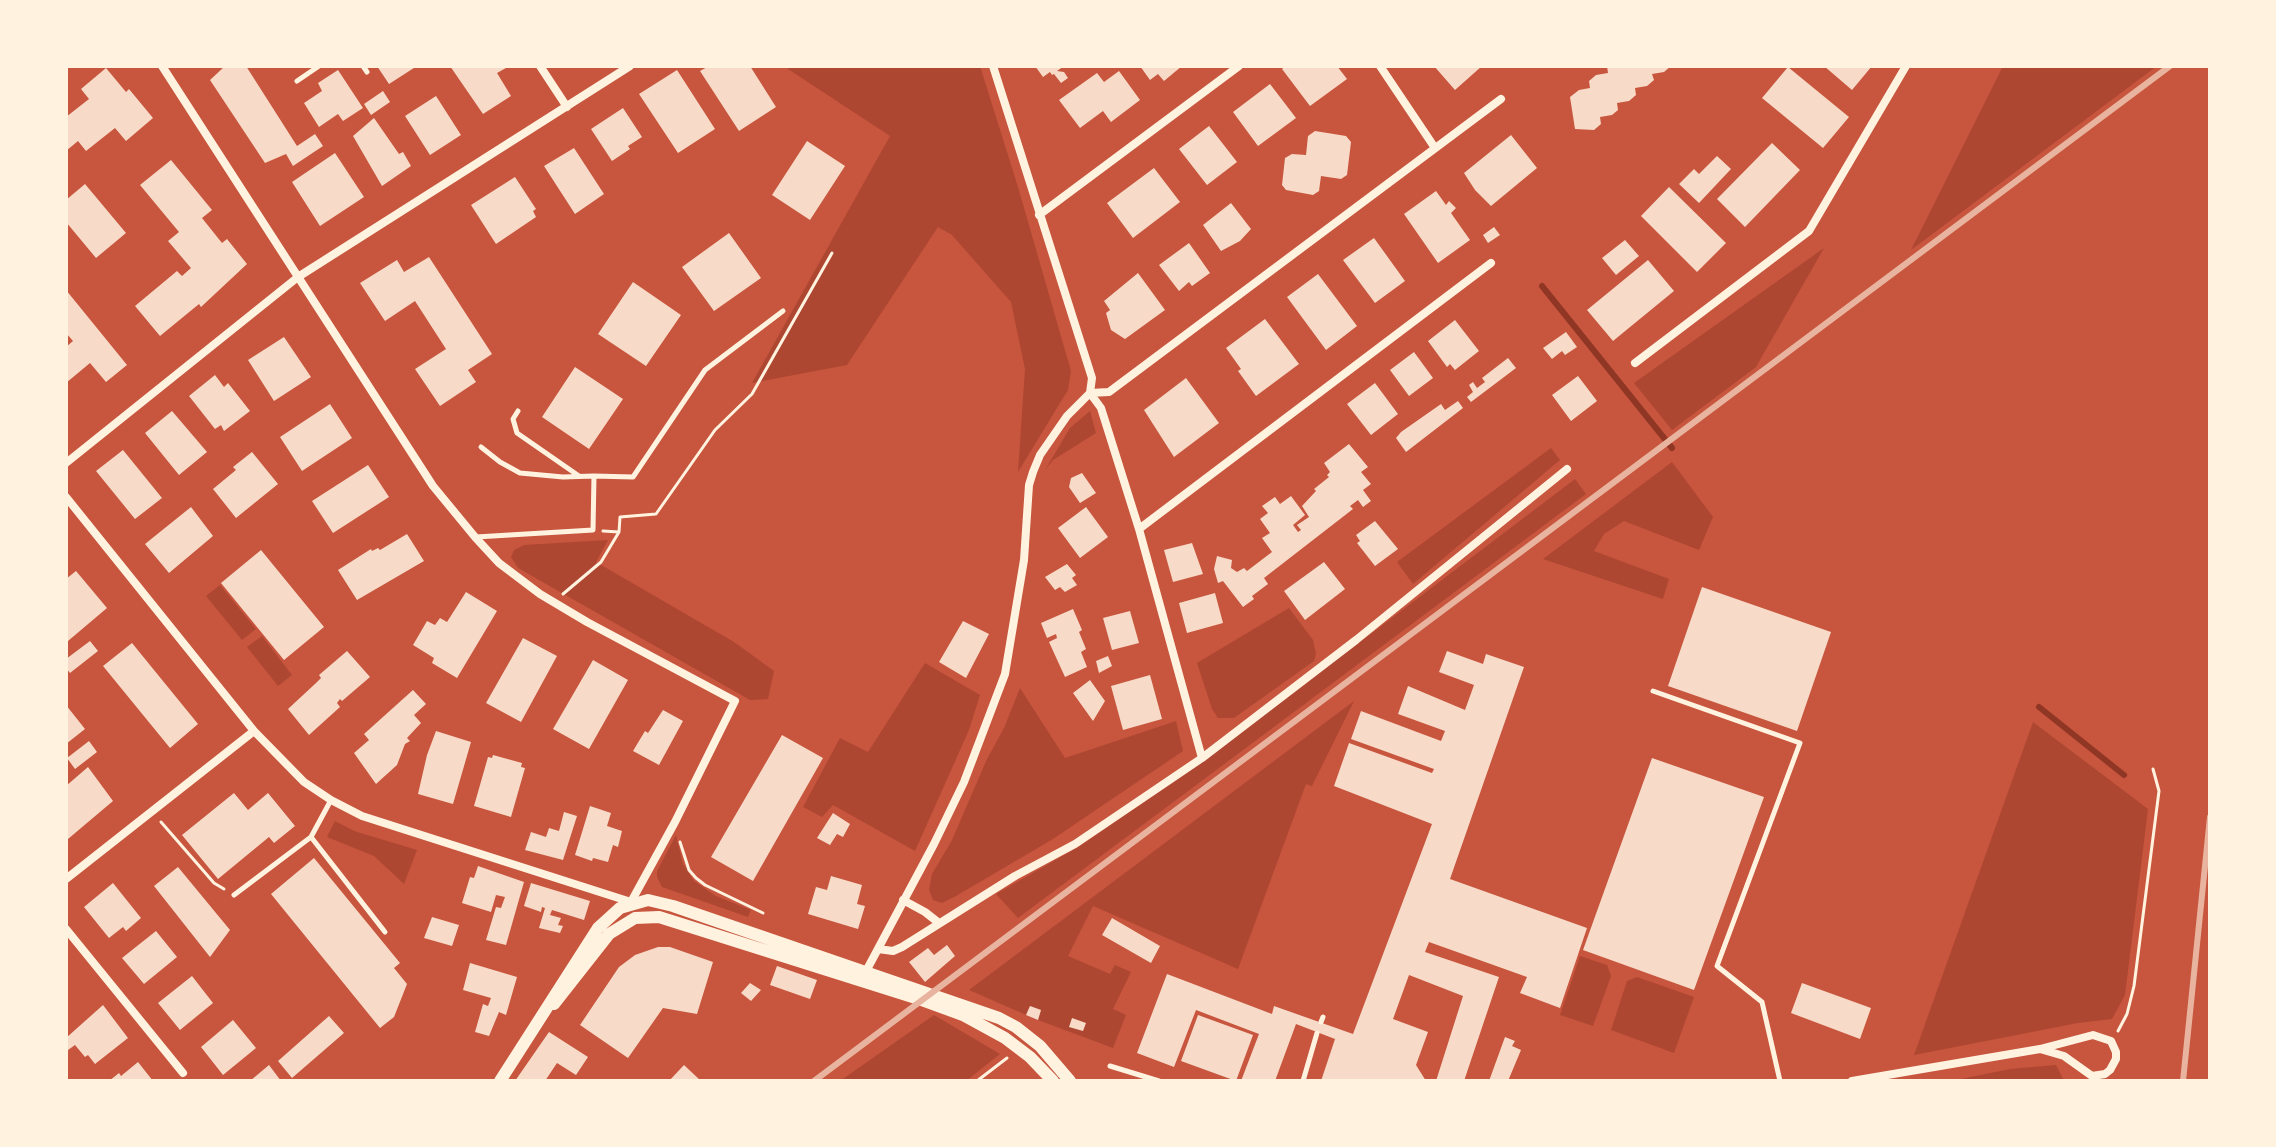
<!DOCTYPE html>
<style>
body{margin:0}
#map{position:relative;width:2276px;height:1147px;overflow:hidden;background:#c8553d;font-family:"Source Sans 3",sans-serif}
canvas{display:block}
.frame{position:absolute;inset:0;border:68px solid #fff3e0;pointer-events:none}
</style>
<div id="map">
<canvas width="2276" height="1147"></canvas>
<div class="frame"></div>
</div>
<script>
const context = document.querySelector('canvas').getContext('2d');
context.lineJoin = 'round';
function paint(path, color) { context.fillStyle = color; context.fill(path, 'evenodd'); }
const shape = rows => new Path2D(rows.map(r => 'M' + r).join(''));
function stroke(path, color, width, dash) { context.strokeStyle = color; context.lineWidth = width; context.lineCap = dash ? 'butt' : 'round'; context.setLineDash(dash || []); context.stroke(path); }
paint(shape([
 [789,66,980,66,1018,187,1071,371,1068,390,1018,472,1025,369,1011,302,952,235,938,227,847,365,752,383,890,136,788,69],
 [2003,66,2157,66,1911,250],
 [1824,248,1756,367,1672,430,1634,383],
 [1090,411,1096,433,1053,460,1045,470,1070,428],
 [1551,448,1560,460,1413,584,1397,562],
 [1672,462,1713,517,1699,550,1624,521,1604,534,1594,551,1669,579,1663,599,1543,559],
 [1575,479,1586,494,1018,918,996,894,1080,846,1194,768],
 [608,540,596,562,734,642,774,671,768,699,750,700,518,568,511,557,514,550,524,545],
 [220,585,256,629,242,640,206,596],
 [1289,608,1313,640,1316,654,1314,661,1234,718,1218,718,1212,709,1197,663],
 [262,636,292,675,278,686,247,647],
 [925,663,980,695,969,730,915,851,833,805,822,817,803,807,840,738,868,752],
 [1020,688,1065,758,1176,721,1183,751,1053,839,956,896,942,903,933,900,929,890,932,874,952,840,987,759,1004,728],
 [1354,701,1312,786,1306,784,1238,969,1093,906,1068,956,1110,974,1115,965,1131,972,1113,1009,1126,1015,1113,1048,1038,1020,1041,1010,1030,1006,1026,1015,969,990],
 [2033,722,2148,809,2125,995,2112,1019,2078,1023,1914,1055],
 [335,821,354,831,417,850,404,884,374,856,327,837],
 [676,835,683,864,694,881,716,896,751,910,748,917,662,887,657,877,657,871],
 [1580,956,1607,965,1611,976,1593,1026,1560,1015],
 [1637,977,1694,997,1674,1053,1611,1030,1627,981],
 [934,1015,1000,1054,966,1081,840,1081],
 [2056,1065,2064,1081,1951,1081,2010,1069]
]), '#ae4732');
stroke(shape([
 [1542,286,1672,448],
 [2039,707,2124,775]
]), '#8f3625', 6);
paint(shape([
 [225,66,246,66,297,146,315,134,323,146,293,166,286,154,265,163,210,80],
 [377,66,417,66,389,84],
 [450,66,504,66,506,68,497,73,511,96,483,114],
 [709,66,750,66,776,107,739,131,700,71],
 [1035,66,1064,66,1057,71,1064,72,1068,78,1061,83,1054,74,1052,75,1050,72,1043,77],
 [1140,66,1182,66,1164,81,1158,74,1150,80],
 [1286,66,1337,66,1347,79,1310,106,1282,69],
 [1434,66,1482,66,1455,90],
 [1607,66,1671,66,1664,72,1652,74,1654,80,1647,86,1635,88,1636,95,1629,101,1617,103,1618,110,1612,115,1600,117,1601,124,1594,130,1575,129,1570,97,1579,90,1590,88,1589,81,1596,75,1608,73],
 [1824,66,1872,66,1852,90],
 [1788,67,1849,117,1823,148,1762,98],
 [106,68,126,92,129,89,153,118,126,141,115,128,86,151,78,141,66,151,66,117,89,99,81,89],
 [338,70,363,108,343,121,338,114,319,127,304,103,322,91,318,83],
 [677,70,715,129,678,153,639,94],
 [1119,71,1140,100,1111,122,1103,111,1080,128,1059,100,1097,73,1104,82],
 [1270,84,1296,118,1258,146,1233,112],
 [383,91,390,102,371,115,364,104],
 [436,96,461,135,430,155,405,116],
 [623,108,642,137,628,146,630,149,612,161,591,129],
 [374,118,399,154,403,152,411,166,382,186,353,136],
 [1209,126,1237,162,1207,185,1179,149],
 [1315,131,1346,136,1351,142,1347,175,1341,179,1321,176,1319,191,1313,195,1286,190,1282,185,1285,158,1292,154,1306,155,1308,136],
 [1511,135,1537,168,1491,206,1475,190,1464,173],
 [807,141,845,166,810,220,772,195],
 [1772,143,1800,170,1745,227,1717,199],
 [574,148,604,194,575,214,544,166],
 [335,153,364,197,320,226,292,182],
 [1717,156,1731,169,1699,203,1679,184,1694,169,1699,174],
 [171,160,212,210,202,218,222,243,227,239,247,264,201,307,199,304,160,336,135,306,177,271,182,276,191,268,168,241,179,232,140,185],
 [1154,168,1180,202,1133,238,1107,203],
 [515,177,536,209,533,211,536,217,496,244,471,205],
 [85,184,126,233,96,258,66,222,66,200],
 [1669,187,1726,243,1697,272,1641,216],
 [1436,191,1446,205,1449,201,1456,208,1451,213,1470,240,1438,263,1404,214],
 [1231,203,1251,229,1240,241,1221,251,1203,225],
 [1494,227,1500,235,1488,243,1483,235],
 [729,233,761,278,714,311,682,267],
 [1374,238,1405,281,1375,303,1343,260],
 [1625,240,1639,256,1616,275,1602,258],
 [1189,243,1210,273,1192,286,1189,282,1179,291,1159,265],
 [429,257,492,354,468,370,476,382,440,406,415,369,446,349,415,301,385,321,360,283,397,260,404,272],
 [1648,260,1674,291,1613,341,1587,310],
 [1138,273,1165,310,1125,339,1111,330,1106,313,1110,310,1104,301],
 [1318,274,1357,326,1326,350,1287,297],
 [633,282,681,315,646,366,598,334],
 [66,290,127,365,106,382,90,363,66,383,66,347,73,341,66,333],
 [1265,319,1299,364,1256,396,1238,371,1241,369,1226,348],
 [1455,320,1479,351,1455,370,1450,364,1447,367,1428,341],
 [1566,332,1577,347,1565,355,1562,351,1552,359,1543,348],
 [284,337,311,377,274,401,248,360],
 [1414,352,1433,378,1409,396,1390,370],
 [1508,358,1516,368,1471,402,1467,397,1473,392,1469,385,1473,382,1477,388,1485,382,1482,378],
 [575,367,623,399,589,449,542,417],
 [215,375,224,387,228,383,250,411,224,431,221,425,215,429,189,396],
 [1578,376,1597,401,1571,421,1552,395],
 [1186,378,1219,423,1174,457,1144,410],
 [1375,383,1398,414,1371,435,1347,404],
 [1458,401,1463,408,1406,452,1396,438,1401,432,1441,404,1445,410],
 [330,404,352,438,302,471,280,437],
 [172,411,207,452,179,475,145,433],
 [1349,444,1368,467,1361,472,1371,484,1363,490,1371,501,1363,507,1358,500,1350,506,1353,509,1264,578,1268,584,1252,596,1254,599,1243,607,1223,581,1218,583,1214,569,1217,556,1232,560,1231,568,1237,572,1244,568,1247,571,1272,552,1262,538,1270,533,1260,519,1268,513,1262,506,1275,497,1280,504,1291,496,1305,515,1293,525,1298,532,1301,530,1297,525,1309,517,1302,506,1316,491,1314,489,1329,477,1327,475,1330,472,1324,463],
 [123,450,162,498,135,519,96,471],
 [252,452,278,484,236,518,213,489,236,470,233,467],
 [368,465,389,497,333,533,312,501],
 [1082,473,1096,493,1080,503,1069,487,1071,478],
 [191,507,213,536,169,573,145,544],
 [1086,507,1108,537,1080,558,1058,528],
 [1375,521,1398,549,1375,566,1357,543,1360,541,1356,535],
 [407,534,424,561,357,600,338,570,371,549,372,551,378,548,380,550],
 [1192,543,1203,574,1173,582,1164,550],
 [261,550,324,627,284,660,221,583],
 [1324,562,1345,589,1305,620,1284,591],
 [1067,564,1076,575,1072,578,1077,585,1065,592,1060,587,1055,590,1045,577],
 [76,571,107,608,68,641,66,638,66,579],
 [1702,587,1831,632,1797,731,1668,686],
 [466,592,497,611,457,678,432,663,434,658,413,645,427,621,435,625,440,618,447,622],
 [1215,593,1223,623,1187,633,1179,603],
 [1073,609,1082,630,1079,632,1086,649,1081,652,1087,667,1065,677,1049,642,1057,638,1056,634,1047,638,1041,623],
 [1130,611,1139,643,1112,650,1103,618],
 [963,621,989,634,966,678,939,662],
 [523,638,557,656,521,722,486,703],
 [90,641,98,651,70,673,66,668,66,659],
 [132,643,198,724,170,748,103,666],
 [347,651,370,677,342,701,340,699,337,703,340,707,309,735,288,709,316,683,321,678,319,675],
 [1447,651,1483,664,1486,654,1524,667,1450,879,1587,928,1560,1008,1520,993,1527,977,1429,942,1425,952,1499,977,1464,1081,1436,1081,1463,996,1409,975,1393,1019,1428,1032,1416,1065,1426,1081,1321,1081,1335,1039,1296,1024,1275,1081,1241,1081,1259,1034,1196,1010,1174,1067,1137,1053,1167,974,1272,1014,1274,1006,1353,1034,1432,824,1334,786,1349,743,1432,773,1434,769,1351,739,1361,711,1441,741,1445,731,1398,714,1408,686,1465,710,1474,685,1439,672],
 [1108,656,1112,666,1099,673,1096,661],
 [593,660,628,680,589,749,553,729],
 [1150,675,1162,719,1123,730,1111,686],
 [1090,680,1105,701,1093,721,1073,693],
 [413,690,426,704,414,715,421,723,407,738,410,741,405,744,397,765,376,784,354,753,369,740,364,734],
 [66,705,85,729,66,744],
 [663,710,683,721,659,765,633,751,645,731,648,733],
 [436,731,471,742,453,804,418,794,427,755],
 [782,735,823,758,753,881,711,857],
 [89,741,97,752,75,769,67,758],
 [493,755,522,763,521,767,525,768,511,817,474,806,488,757,492,758],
 [1652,758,1764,797,1694,990,1583,950],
 [88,767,113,801,68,839,66,786],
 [234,793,248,810,268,793,295,826,274,843,269,837,218,879,182,835],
 [590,806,611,813,607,826,622,831,618,847,613,845,608,862,593,858,592,861,575,855],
 [564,812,577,816,563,860,525,850,531,832,546,837,549,828,559,831],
 [833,813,850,824,843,837,837,834,830,845,817,838],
 [314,858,400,963,394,968,407,984,394,1017,380,1028,271,894],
 [478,866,524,882,506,945,486,940,496,907,501,908,505,897,496,895,491,912,462,903,470,877,474,878],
 [178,867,230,930,210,957,154,886],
 [831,876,862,885,857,904,865,906,858,929,808,914,816,887,827,890],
 [113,883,141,918,126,931,123,927,109,938,84,907],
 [531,883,590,901,584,920,552,910,550,915,561,918,558,925,563,926,560,933,539,928,545,908,542,907,541,912,524,906],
 [432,917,459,925,452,946,424,938],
 [1112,918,1160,946,1151,963,1102,935],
 [156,931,177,957,144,984,122,958],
 [947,945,955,956,925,982,909,962,928,948,934,955],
 [658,947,670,947,713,962,697,1014,663,1008,628,1058,580,1025,619,967,635,955],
 [470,963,517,977,506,1015,499,1012,489,1036,475,1032,483,1004,488,1006,491,998,463,990],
 [777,966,817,980,810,999,770,985],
 [192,976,213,1003,180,1030,158,1003],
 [750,983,761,990,751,1001,741,993],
 [1802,983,1871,1008,1860,1039,1791,1013],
 [103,1005,128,1038,95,1064,88,1055,85,1057,75,1045,68,1050,66,1038],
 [1030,1006,1041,1010,1038,1020,1026,1015],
 [1198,1015,1253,1035,1236,1081,1181,1061],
 [329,1016,344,1033,292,1078,278,1061],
 [1072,1018,1086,1023,1083,1031,1069,1027],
 [233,1020,256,1048,223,1075,201,1047],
 [549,1032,588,1057,576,1075,557,1063,545,1081,515,1081],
 [1505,1037,1515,1041,1512,1046,1521,1050,1508,1081,1489,1081],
 [138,1062,153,1081,109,1081,119,1073,121,1076],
 [269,1065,281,1081,250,1081],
 [684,1065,701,1081,669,1081]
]), '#f7dbc8');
stroke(shape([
 [603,531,619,532],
 [563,594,601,562,619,532,620,517,656,514,715,430,752,394,832,253],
 [161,822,214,883,224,889],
 [680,842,689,870,696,878,705,885,763,913],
 [2118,1031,2127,1014,2134,986,2159,791,2153,769],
 [977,1081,1007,1058]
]), '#fff3e0', 3);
stroke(shape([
 [363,66,367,72],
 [297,81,319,66],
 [518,411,513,419,517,433,579,476],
 [594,476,633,477,705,370,783,311],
 [476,537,593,530,594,476,563,477,520,473,500,462,481,447],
 [1653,691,1800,743,1717,966,1762,1002,1780,1081],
 [311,837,385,932],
 [234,895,311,837,331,800],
 [1321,1022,1323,1017],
 [1110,1066,1159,1081],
 [1303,1081,1317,1033]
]), '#fff3e0', 5);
stroke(shape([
 [540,66,567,107],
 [993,66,1092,378,1090,393],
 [1380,66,1435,148],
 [1039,215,1239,66],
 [1635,363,1809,231,1906,66],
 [1090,393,1109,392,1501,99],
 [1090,393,1101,408,1139,529,1202,758],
 [66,463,298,277,630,66],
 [66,497,254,731,304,782,331,800,362,816,631,902,675,822,735,701,587,622,540,594,499,563,475,537,433,486,162,66],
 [1139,529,1491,263],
 [66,879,254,731],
 [903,900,925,912,939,923],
 [66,929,183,1073],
 [878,949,893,951,902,947,1015,876,1075,844,1202,758,1356,640,1567,469],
 [864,975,934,844,964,782,1005,674,1024,560,1029,485,1033,472,1040,455,1067,416,1090,393],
 [1852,1081,2040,1049,2093,1035,2111,1041,2116,1052,2116,1059,2110,1070,2105,1074,2092,1076,2064,1056,2040,1049]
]), '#fff3e0', 8);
stroke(shape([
 [554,1004,609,934,635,918,659,917,922,1000,963,1015,1005,1038,1030,1057,1053,1081],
 [500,1081,598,928,620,908,648,900,673,906,999,1018,1016,1027,1040,1046,1070,1081]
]), '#fff3e0', 12);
stroke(shape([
 [814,1081,2170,66],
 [2183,1081,2210,817]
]), '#e9b49f', 6);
</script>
